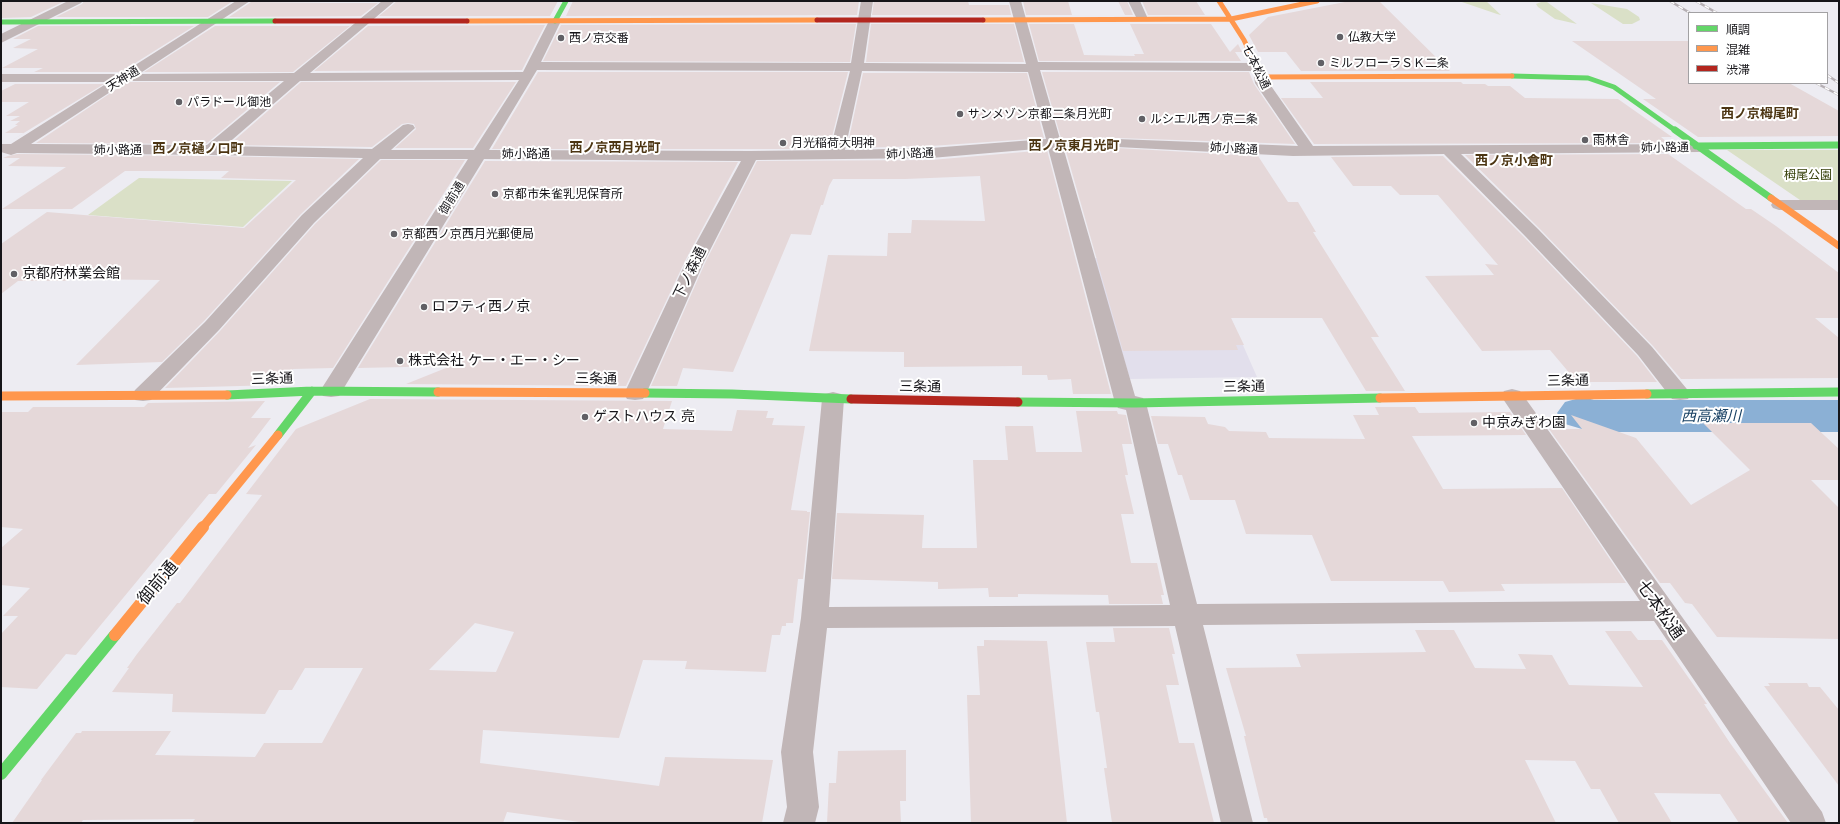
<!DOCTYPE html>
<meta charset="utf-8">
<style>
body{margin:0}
#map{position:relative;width:1840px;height:824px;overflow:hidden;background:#edecf2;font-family:Inter,"Noto Sans JP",sans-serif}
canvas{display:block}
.frame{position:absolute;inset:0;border:2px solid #161519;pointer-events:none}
.legend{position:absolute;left:1688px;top:12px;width:140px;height:72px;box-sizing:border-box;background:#fff;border:1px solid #a2a1a3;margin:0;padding:5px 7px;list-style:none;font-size:12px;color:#161519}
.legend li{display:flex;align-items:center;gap:8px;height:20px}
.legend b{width:20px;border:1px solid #a2a1a3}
</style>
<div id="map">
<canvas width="1840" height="824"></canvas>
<div class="frame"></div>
<ul class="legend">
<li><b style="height:5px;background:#63d668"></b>順調</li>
<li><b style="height:5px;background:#ff974d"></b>混雑</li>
<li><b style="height:5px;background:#b3261e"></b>渋滞</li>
</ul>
</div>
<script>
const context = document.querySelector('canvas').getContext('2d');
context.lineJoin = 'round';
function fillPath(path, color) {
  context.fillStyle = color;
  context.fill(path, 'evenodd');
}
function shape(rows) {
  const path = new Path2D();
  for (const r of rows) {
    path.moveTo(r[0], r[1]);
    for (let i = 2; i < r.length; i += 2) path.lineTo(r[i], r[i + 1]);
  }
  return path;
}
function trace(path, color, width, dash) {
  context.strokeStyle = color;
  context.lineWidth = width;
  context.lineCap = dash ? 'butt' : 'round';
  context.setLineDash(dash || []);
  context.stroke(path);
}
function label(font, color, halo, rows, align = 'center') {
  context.font = font + ' Inter,"Noto Sans JP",sans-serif';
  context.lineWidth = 4;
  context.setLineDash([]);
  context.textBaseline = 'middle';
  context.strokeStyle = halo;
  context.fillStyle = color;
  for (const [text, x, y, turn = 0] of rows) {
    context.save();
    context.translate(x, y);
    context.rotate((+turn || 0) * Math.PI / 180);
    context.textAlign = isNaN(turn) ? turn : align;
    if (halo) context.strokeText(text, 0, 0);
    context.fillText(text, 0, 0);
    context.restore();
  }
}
fillPath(shape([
 [1195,236,1257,377,1130,379,1094,258,1132,258]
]), '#e2dfec');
fillPath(shape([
 [1459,1,1486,1,1501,15,1497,14],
 [1541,2,1547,2,1577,24,1555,19,1538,7,1536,4],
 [1591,3,1627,9,1639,17,1640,20,1632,24,1623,24],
 [1727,150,1839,150,1839,200,1800,200],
 [139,178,292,181,243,227,88,215]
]), '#dae0c7');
fillPath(shape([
 [1583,397,1594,400,1839,400,1839,432,1592,432,1565,424,1557,413,1565,402,1583,397]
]), '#8bb0d5');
fillPath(shape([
 [1,1,65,1,31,17,1,18],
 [84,1,233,1,208,17,56,17,82,4],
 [397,1,558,1,550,16,379,16],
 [573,1,859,1,857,15,566,16],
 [874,1,968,1,969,5,1009,5,1011,15,872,15],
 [1023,1,1068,1,1072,15,1026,15],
 [1118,1,1127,1,1133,15,1125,15],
 [1142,1,1196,1,1205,15,1148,15],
 [1350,1,1379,1,1450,71,1301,71,1286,52,1258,52,1249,35,1268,17],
 [251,2,331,3,378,3,361,16,229,17],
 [856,24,850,62,543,61,561,25],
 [871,24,1014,24,1024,62,866,62],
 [1029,24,1074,24,1084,55,1135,56,1134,54,1144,54,1130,24,1211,24,1230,52,1238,44,1242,52,1235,52,1241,61,1039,61],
 [545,25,522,70,314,71,368,26],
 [38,26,194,26,121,72,34,72,43,68,2,68,38,49,13,48,31,39,13,39],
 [215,26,350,26,293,72,144,72],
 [1572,41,1689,41,1689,83,1789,83,1839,111,1839,136,1698,137,1643,99,1656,99],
 [538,72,848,72,829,149,492,149],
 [1042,72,1249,72,1254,84,1295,144,1117,138,1061,138],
 [863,73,1027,73,1044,138,931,146,847,148],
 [127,82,280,82,206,144,36,143],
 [301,82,516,82,473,148,395,148,416,129,414,124,408,123,402,124,372,147,229,145],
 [1310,82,1461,82,1463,84,1485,84,1488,86,1510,86,1525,98,1618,99,1672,137,1661,137,1668,143,1314,144,1281,98,1323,98],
 [15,84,104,84,9,142,24,133,5,133,18,125,15,125,20,121,10,121,20,116,6,116,29,102,1,102,1,91],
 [1065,148,1117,148,1258,156,1288,202,1298,202,1316,232,1313,232,1379,337,1371,337,1405,391,1366,391,1322,318,1231,318,1244,345,1236,345,1238,350,1123,351],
 [1047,150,1111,394,1073,394,1071,379,1048,380,1047,375,1022,375,1022,366,904,367,904,352,809,351,828,255,887,256,888,233,911,233,912,220,985,221,980,176,905,179,833,179,829,186,823,205,821,205,811,235,791,234,733,372,683,368,677,386,651,386,705,263,757,161,931,160],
 [17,154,211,156,359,159,301,214,204,321,162,362,76,365,160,280,70,279,67,281,18,281,1,294,1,244,47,212,244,228,296,180,221,178,229,171,125,171,72,209,2,209,66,167,8,166,20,158,3,158,8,156],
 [1668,154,1746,209,1751,209,1776,226,1839,273,1839,318,1815,318,1839,338,1839,378,1681,379,1653,346,1539,228,1465,155],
 [1443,156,1525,238,1637,356,1657,382,1577,382,1550,350,1482,351,1425,276,1494,275,1485,264,1498,265,1438,195,1400,195,1391,186,1353,186,1331,157],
 [381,160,465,160,333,368,293,369,278,385,165,388,220,331,315,224],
 [485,161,738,162,685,261,626,386,406,384,451,366,358,368],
 [370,399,672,401,663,429,732,431,737,410,768,411,766,418,774,418,772,425,805,426,791,510,807,511,807,512,810,512,803,579,798,579,793,623,786,623,786,626,782,626,780,635,772,635,766,672,685,669,687,661,643,660,619,738,483,730,480,763,659,786,665,757,773,760,762,823,587,823,507,812,503,823,192,823,195,819,83,820,81,823,12,823,42,780,41,780,76,733,81,733,82,731,171,731,155,755,255,757,264,743,322,743,363,668,305,668,292,690,279,690,265,714,172,712,173,694,112,692,129,668,127,668,137,654,177,603,180,603,262,495,246,494,296,429],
 [475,623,514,632,496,672,429,670],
 [265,401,251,418,271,418,248,448,256,445,216,494,209,494,76,655,66,654,37,689,1,687,1,634,18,616,3,616,30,588,1,585,1,548,23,529,1,527,1,412,28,412,33,407,144,407,148,403],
 [1375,407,1415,407,1419,413,1510,412,1526,435,1412,436,1443,489,1562,488,1626,583,1501,584,1505,591,1449,592,1443,581,1331,581,1312,535,1246,534,1235,500,1190,500,1182,475,1178,475,1168,444,1158,444,1151,416,1205,417,1208,424,1225,427,1229,431,1266,432,1269,438,1365,439,1353,415,1379,415],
 [1076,411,1117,411,1118,414,1126,415,1132,444,1122,444,1128,475,1125,475,1134,514,1121,514,1131,563,1157,563,1164,595,1161,595,1163,604,1109,604,1108,595,1018,594,1018,597,989,597,988,588,938,589,938,582,832,579,837,513,924,515,922,548,977,548,973,460,1008,460,1005,426,1033,426,1036,452,1082,452],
 [1571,415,1636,438,1691,505,1750,470,1703,423,1811,423,1839,449,1839,480,1811,480,1839,508,1839,639,1717,637,1692,604,1685,603,1670,583,1660,583,1549,429,1582,429],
 [1113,628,1169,628,1175,654,1172,654,1179,685,1166,685,1179,743,1194,743,1214,823,1112,823,1104,768,1107,768,1099,712,1096,712,1086,642,1115,642],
 [1415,630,1454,630,1475,668,1526,669,1518,654,1552,655,1569,685,1643,687,1605,631,1631,631,1638,640,1662,640,1707,704,1704,704,1730,743,1788,823,1739,823,1720,794,1654,793,1672,823,1619,823,1600,789,1591,789,1575,761,1525,760,1556,823,1268,823,1267,818,1264,818,1244,736,1246,736,1226,668,1301,667,1296,654,1426,652],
 [984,640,1047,641,1067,823,971,823,967,695,980,695,977,646,984,646],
 [1768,683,1807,683,1809,687,1820,687,1839,710,1839,786,1764,686,1770,686],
 [906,750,906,801,900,801,901,823,827,823,829,783,836,783,838,751]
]), '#e5d8d9');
fillPath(shape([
 [68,1,83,1,81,3,1,43,1,34,68,1],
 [236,1,250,1,139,74,294,73,382,1,395,1,310,73,523,72,549,21,555,18,561,21,541,62,851,63,861,1,873,1,864,63,1026,64,1009,1,1021,1,1038,62,1256,63,1261,64,1262,67,1261,70,1256,71,1040,70,1060,139,1117,139,1298,146,1255,83,1254,77,1256,74,1261,73,1266,74,1269,83,1313,146,1699,144,1704,145,1706,148,1704,151,1699,152,1461,154,1538,229,1652,347,1691,394,1688,399,1680,400,1672,399,1638,355,1526,237,1444,154,1293,156,1117,147,1063,147,1135,396,1143,398,1146,403,1197,604,1640,601,1501,396,1504,391,1512,389,1520,391,1822,812,1826,823,1791,823,1654,621,1203,625,1253,823,1221,823,1175,626,827,628,813,752,819,807,815,823,783,823,787,807,781,752,801,618,822,399,825,394,833,392,841,394,844,399,829,607,1170,605,1126,410,1118,408,1115,403,1048,148,931,158,756,160,704,262,646,394,643,399,635,400,627,399,624,394,686,262,741,161,484,159,342,391,339,396,331,397,323,396,320,391,468,159,380,159,314,223,219,330,151,400,143,401,135,400,132,395,135,390,205,322,302,215,363,158,211,155,17,153,11,155,1,152,1,144,11,144,109,82,1,82,1,74,121,74,236,1],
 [537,70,850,71,830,150,751,151,489,150,537,70],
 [862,71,1028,72,1046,139,931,148,845,150,862,71],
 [519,80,474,150,391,150,415,128,413,125,408,124,403,125,372,149,225,146,300,81,519,80],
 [127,81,284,81,207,145,31,144,127,81],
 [1128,1,1140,1,1148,19,1146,21,1138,21,1128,1],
 [1779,200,1839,200,1839,210,1779,210,1773,208,1771,205,1773,202,1779,200]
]), '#c1b6b7');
trace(shape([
 [555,21,566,1],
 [1,22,275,21],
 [1512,76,1588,78,1614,87,1676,131]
]), '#63d668', 5);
trace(shape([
 [1675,130,1771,198],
 [1696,146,1839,145]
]), '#63d668', 7);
trace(shape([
 [645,393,732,394,851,399],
 [1647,394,1839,392],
 [227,395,312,391,438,392],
 [1018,402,1135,403,1380,398],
 [278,435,312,391]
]), '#63d668', 9);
trace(shape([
 [1,774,115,635]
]), '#63d668', 12);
trace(shape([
 [1219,1,1244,40,1261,77,1512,76],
 [983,20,1231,19,1317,1],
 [467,21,817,20]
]), '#ff974d', 5);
trace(shape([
 [1771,198,1839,246]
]), '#ff974d', 7);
trace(shape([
 [438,392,645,393],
 [1,396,227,395],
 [1380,398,1647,394],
 [202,528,278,435]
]), '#ff974d', 9);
trace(shape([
 [115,635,203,527]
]), '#ff974d', 12);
trace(shape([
 [817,20,983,20],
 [275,21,467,21]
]), '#b3261e', 5);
trace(shape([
 [851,399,1018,402]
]), '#b3261e', 9);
const rail = shape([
 [1670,1,1690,13],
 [1696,1,1717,13],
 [1827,75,1839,83],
 [1816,83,1839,95]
]);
trace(rail, '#b6b0b4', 2.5);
trace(rail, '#fff', 1.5, [5]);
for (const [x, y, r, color] of [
 [1340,37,4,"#616065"],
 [561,38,4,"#616065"],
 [1321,63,4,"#616065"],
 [179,102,4,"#616065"],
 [960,114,4,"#616065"],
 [1142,119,4,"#616065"],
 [1585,140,4,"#616065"],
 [783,143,4,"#616065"],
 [495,194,4,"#616065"],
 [394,234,4,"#616065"],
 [14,274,4,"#616065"],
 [424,307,4,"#616065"],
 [400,361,4,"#616065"],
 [585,417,4,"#616065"],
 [1474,423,4,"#616065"]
]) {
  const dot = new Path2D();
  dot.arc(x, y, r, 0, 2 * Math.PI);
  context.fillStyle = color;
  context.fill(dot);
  trace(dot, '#fff', 1.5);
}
label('12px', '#161519', '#fff', [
 ["仏教大学",1348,37],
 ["西ノ京交番",569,38],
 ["ミルフローラＳＫ二条",1329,63],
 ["パラドール御池",187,102],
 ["サンメゾン京都二条月光町",968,114],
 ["ルシエル西ノ京二条",1150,119],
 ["雨林舎",1593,140],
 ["月光稲荷大明神",791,143],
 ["京都市朱雀乳児保育所",503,194],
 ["京都西ノ京西月光郵便局",402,234]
], 'left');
label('12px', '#161519', '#fff', [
 ["七本松通",1256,67,64],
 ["天神通",123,79,-32],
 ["姉小路通",1665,148,-1],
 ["姉小路通",1234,149,3],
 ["姉小路通",118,150],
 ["姉小路通",526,154],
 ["姉小路通",910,154,-2],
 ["御前通",452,198,-58]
]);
label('12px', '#333d06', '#fff', [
 ["栂尾公園",1808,175]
]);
label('bold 13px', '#4c3512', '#fff', [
 ["西ノ京栂尾町",1760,114],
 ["西ノ京東月光町",1074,146],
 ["西ノ京西月光町",615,148],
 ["西ノ京樋ノ口町",198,149],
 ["西ノ京小倉町",1514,161]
]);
label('14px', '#161519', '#fff', [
 ["下ノ森通",690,273,-64],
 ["三条通",272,379,-2],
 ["三条通",596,379,1],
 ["三条通",1568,381,-1],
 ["三条通",920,387,1],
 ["三条通",1244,387,-1]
]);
label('14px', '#161519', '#fff', [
 ["京都府林業会館",22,274],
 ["ロフティ西ノ京",432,307],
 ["株式会社 ケー・エー・シー",408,361],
 ["ゲストハウス 亮",593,417],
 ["中京みぎわ園",1482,423]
], 'left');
label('italic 15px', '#163f62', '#fff', [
 ["西高瀬川",1711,416]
]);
label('17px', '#161519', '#fff', [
 ["御前通",158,583,-50],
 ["七本松通",1660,610,55]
]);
</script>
